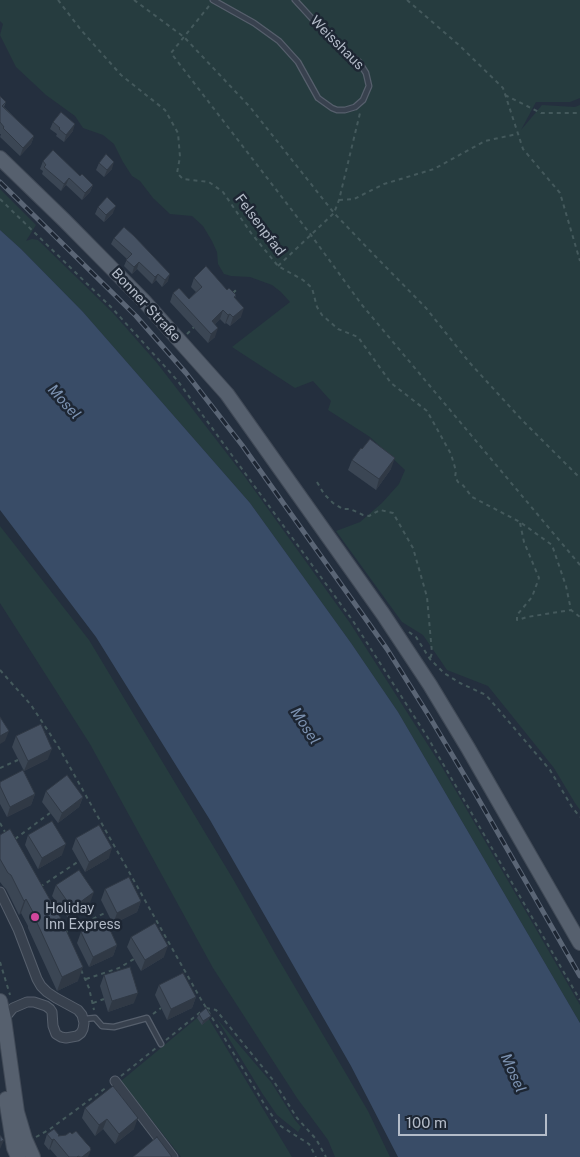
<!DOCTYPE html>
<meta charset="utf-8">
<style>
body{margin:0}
#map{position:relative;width:580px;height:1157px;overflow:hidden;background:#242f3e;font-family:"Public Sans",sans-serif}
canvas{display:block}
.scale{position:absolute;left:398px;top:1114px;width:149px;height:22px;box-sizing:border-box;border:2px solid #b4bcc9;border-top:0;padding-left:6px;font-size:15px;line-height:18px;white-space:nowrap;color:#b4bcc9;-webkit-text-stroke:4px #1d2633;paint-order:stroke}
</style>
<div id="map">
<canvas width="580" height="1157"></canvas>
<div class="scale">100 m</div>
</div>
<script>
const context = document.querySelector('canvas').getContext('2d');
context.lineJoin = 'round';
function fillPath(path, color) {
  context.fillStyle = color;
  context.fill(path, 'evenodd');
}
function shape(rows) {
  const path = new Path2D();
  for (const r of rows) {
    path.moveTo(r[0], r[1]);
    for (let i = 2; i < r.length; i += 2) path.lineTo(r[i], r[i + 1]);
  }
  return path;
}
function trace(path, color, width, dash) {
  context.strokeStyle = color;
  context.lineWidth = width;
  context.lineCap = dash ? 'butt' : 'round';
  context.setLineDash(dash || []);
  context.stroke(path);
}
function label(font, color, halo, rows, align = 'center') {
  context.font = font + ' "Public Sans",sans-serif';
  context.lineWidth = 5;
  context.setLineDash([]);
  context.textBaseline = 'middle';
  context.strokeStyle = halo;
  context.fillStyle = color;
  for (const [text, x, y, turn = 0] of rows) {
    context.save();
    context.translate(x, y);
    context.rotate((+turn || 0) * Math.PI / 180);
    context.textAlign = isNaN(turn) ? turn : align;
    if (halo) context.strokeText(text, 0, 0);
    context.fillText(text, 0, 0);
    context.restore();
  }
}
fillPath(shape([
 [0,0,580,0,580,98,570,102,536,102,521,130,542,105,575,107,580,105,580,810,575,803,554,768,488,686,447,670,423,635,402,622,336,531,360,522,382,503,399,484,405,470,370,437,328,410,331,401,313,381,295,388,232,347,290,302,281,292,272,285,250,277,231,276,224,274,218,264,217,252,212,241,203,226,192,216,170,214,153,198,140,181,132,176,123,162,114,144,103,135,83,128,75,116,46,95,16,67,0,35,3,24,0,21],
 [0,189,36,225,26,241,32,239,38,240,113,313,157,363,245,477,350,623,442,767,580,1005,580,1023,398,712,351,643,250,503,83,312,21,249,0,230],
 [0,526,89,640,233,879,276,955,368,1111,390,1157,335,1157,328,1140,297,1098,213,968,90,744,0,603],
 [197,1018,202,1024,209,1019,292,1157,181,1157,121,1081],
 [217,1019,271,1082,295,1120,301,1127,298,1132,277,1115,262,1093]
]), '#263c3f');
fillPath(shape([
 [0,230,21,249,83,312,250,503,351,643,398,712,580,1023,580,1157,398,1157,351,1066,210,820,96,637,0,510]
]), '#394c67');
const lane = shape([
 [213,0,254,23,279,41,298,62,318,98,332,108,337,110,345,110,355,107,363,100,369,86,366,73,359,62,328,36,295,0],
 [84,1019,95,1018,102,1026,114,1027,147,1018,161,1044]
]);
const street = shape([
 [0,892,18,929,37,979,41,986,47,992,56,998,78,1010,82,1015,84,1023,83,1029,81,1033,77,1036,66,1038,61,1037,56,1034,53,1026,52,1012,50,1009,46,1006,34,1002,27,1002,13,1008,4,1019],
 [115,1081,173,1157]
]);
const primary = shape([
 [0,158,64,220,144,301,227,394,383,614,430,685,468,748,580,943],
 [0,1001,4,1019,17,1112,25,1139,33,1157],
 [6,1099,14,1148,18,1157]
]);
trace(lane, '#565f6c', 7);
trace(street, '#565f6c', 11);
trace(primary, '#414a57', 16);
trace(shape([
 [58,0,81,30,121,75,165,110,178,133,180,157,177,173,183,179,209,182,223,192,251,233,278,266,303,280,312,288,317,307,322,315,338,329,358,337,391,383,427,411,451,454,456,471,455,477,458,482,462,484,472,497,520,522,552,545,566,586,571,610,580,617],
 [134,0,184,37,250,107,334,213,378,259,426,308,469,362,522,420,580,478],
 [407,0,460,46,503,88,523,149,560,193,580,261],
 [209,6,171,53,311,235,362,305,580,565],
 [505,95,541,113,580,113],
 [0,199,112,308,177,380,353,621,428,738,580,1000],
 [339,200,354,199,384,184,434,169,485,141,517,134],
 [278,266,334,213,339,200,360,113],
 [233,293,237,289],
 [187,334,194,327],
 [317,482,324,494,333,503,343,509,350,509,357,512,363,515,369,516,380,510,393,513,413,548,427,597,432,653,430,659],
 [520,523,524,542,539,578,532,597,517,615,517,620,518,620,527,617,571,610],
 [409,632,416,637,430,659,444,673,460,683,486,695,550,770,572,807,580,817],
 [0,670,31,705,58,746,164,934,199,996,266,1107,279,1125,309,1144,316,1157],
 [0,768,18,760],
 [0,823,5,832],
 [15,839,50,813],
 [40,887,79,861],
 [54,911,60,907],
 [64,933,107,912],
 [0,962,10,995],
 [81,970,89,988,94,1010],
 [86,979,119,968,134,959],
 [93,1003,104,999],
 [206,1008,216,1010,273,1080,297,1118,316,1139,326,1157],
 [153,1014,161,1008],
 [166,1040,203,1010],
 [121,1076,156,1048],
 [36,1137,50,1129,107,1087]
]), '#44595c', 2, [4, 4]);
trace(lane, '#38414e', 4.5);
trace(street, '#38414e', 9);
trace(primary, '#56606e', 14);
const rail = shape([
 [0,182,136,316,186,373,242,445,387,649,429,716,475,793,580,976]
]);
trace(rail, '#5a6575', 5);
trace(rail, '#1d2633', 3, [9]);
fillPath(shape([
 [0,96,6,102,4,107,34,136,31,144,20,156,0,137,1,134,0,134],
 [53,122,73,131,64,142,56,136,57,134,50,129],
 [43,161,80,176,93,185,90,192,82,200,66,185,61,191,42,174,43,171,40,169],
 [99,163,112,169,104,177,96,170],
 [98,207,113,213,104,222,95,214],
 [114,238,168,281,162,287,156,280,152,284,137,269,132,274,124,266,127,259,111,244],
 [194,278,227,290,236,295,235,298,241,317,230,326,226,323,225,324,220,319,215,324,215,337,208,343,170,302,173,293,189,299,196,292,191,287],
 [362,449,391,469,376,490,348,470,352,460],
 [16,736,48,759,24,771,12,747],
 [0,782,35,794,31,805,7,817,0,804],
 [46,791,83,797,79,807,58,823,42,802],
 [0,835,78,981,57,991,28,928,28,926,21,913,19,915,6,889,3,886,0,882],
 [28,835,62,855,38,869,25,845],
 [76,838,109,858,85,872,72,849],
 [56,885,90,903,68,918,52,896],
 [105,889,141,901,137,912,113,924,101,900],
 [81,932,117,945,113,956,89,967,77,943],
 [131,937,164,957,141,971,127,947],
 [104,975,134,1003,108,1012,100,986],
 [159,985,196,997,192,1008,167,1020,155,995],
 [199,1014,209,1019,202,1025,197,1018],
 [85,1108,134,1129,115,1144,103,1129,95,1136,82,1118],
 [47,1134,59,1136,88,1157,57,1157,50,1149,49,1150,44,1144]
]), '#3b4654');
fillPath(shape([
 [75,124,73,131,64,142,66,135],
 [34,136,31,144,20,156,23,148],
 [114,162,112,169,104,177,107,170],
 [69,178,66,185,61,191,64,184],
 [93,185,90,192,82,200,85,193],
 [116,206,113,213,104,222,106,215],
 [139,262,137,269,132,274,134,267],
 [158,274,156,280,152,284,155,277],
 [170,274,168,281,162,287,165,280],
 [244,308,241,317,230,326,233,317],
 [223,310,220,319,209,330,212,321],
 [230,314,226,323,225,324,228,315],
 [218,328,215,337,208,343,211,334],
 [395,458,391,469,376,490,379,479],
 [9,731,5,741,0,744,0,736],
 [52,749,48,759,24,771,28,761],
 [35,794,31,805,7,817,10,807],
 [83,797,79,807,58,823,62,813],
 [66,844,62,855,38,869,42,858],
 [112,848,109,858,85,872,89,862],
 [94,892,90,903,68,918,72,908],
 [26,899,21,913,19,915,24,901],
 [141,901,137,912,113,924,117,913],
 [117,945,113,956,89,967,93,957],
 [168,946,164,957,141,971,145,960],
 [83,967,78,981,57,991,62,977],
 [138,993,134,1003,108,1012,112,1001],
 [196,997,192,1008,167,1020,171,1009],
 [211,1016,209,1019,202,1025,203,1021],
 [138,1118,134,1129,115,1144,119,1134],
 [107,1119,103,1129,95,1136,99,1125],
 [54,1139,50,1149,49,1150,52,1140],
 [4,1140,0,1149,0,1142],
 [91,1150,88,1157,82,1157]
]), '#303945');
const building = shape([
 [0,96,6,102,2,106,34,136,23,148,3,128,4,127,0,122,0,96],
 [61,112,75,124,66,135,59,129,60,128,53,122,61,112],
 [53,150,80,176,82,174,93,185,85,193,69,178,64,184,44,167,46,165,43,161,53,150],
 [106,154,114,162,107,170,99,163,106,154],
 [107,197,116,206,106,215,98,207,107,197],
 [124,227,134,236,170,274,165,280,158,274,155,277,139,262,134,267,126,260,132,254,114,238,124,227],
 [206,266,227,290,229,288,236,295,234,297,244,308,233,317,230,314,228,315,223,310,212,321,218,328,211,334,173,293,179,288,189,299,202,287,194,278,206,266],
 [370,439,395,458,379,479,352,460,361,448,362,449,370,439],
 [0,717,9,731,0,736,0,717],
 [41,724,52,749,28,761,16,736,41,724],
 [23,770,35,794,10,807,0,786,0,782,23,770],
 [67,775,83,797,62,813,46,791,67,775],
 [52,821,66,844,42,858,28,835,52,821],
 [99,825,112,848,89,862,76,838,99,825],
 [10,829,53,905,54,904,83,967,62,977,33,914,34,914,26,899,24,901,11,875,8,873,0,859,0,835,10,829],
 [79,870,94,892,72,908,56,885,79,870],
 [129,877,141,901,117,913,105,889,129,877],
 [106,921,117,945,93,957,81,932,106,921],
 [155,923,168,946,145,960,131,937,155,923],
 [130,967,138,993,112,1001,104,975,130,967],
 [183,973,196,997,171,1009,159,985,183,973],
 [206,1008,211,1016,203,1021,199,1014,206,1008],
 [113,1086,138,1118,119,1134,107,1119,99,1125,85,1108,113,1086],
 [54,1129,59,1135,58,1136,66,1135,70,1132,72,1134,76,1131,87,1144,90,1147,91,1150,82,1157,80,1157,78,1156,77,1157,69,1157,54,1139,52,1140,47,1134,54,1129],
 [0,1135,4,1140,0,1142,0,1135],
 [157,1137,172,1157,133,1157,157,1137]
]);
fillPath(building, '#455162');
trace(building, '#303945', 1);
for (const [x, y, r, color] of [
 [35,917,5,"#d1479c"]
]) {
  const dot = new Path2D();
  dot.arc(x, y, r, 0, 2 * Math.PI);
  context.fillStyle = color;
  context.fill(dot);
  trace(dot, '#1d2633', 2);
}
label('14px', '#b4bcc9', '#1d2633', [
 ["Weisshaus",337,43,45],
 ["Felsenpfad",260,225,53],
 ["Bonner Straße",146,305,47]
]);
label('14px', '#b4bcc9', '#1d2633', [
 ["Holiday",45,909],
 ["Inn Express",45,925]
], 'left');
label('italic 15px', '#7c92b1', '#1d2633', [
 ["Mosel",64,402,48],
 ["Mosel",305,726,57],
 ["Mosel",513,1073,66]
]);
</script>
